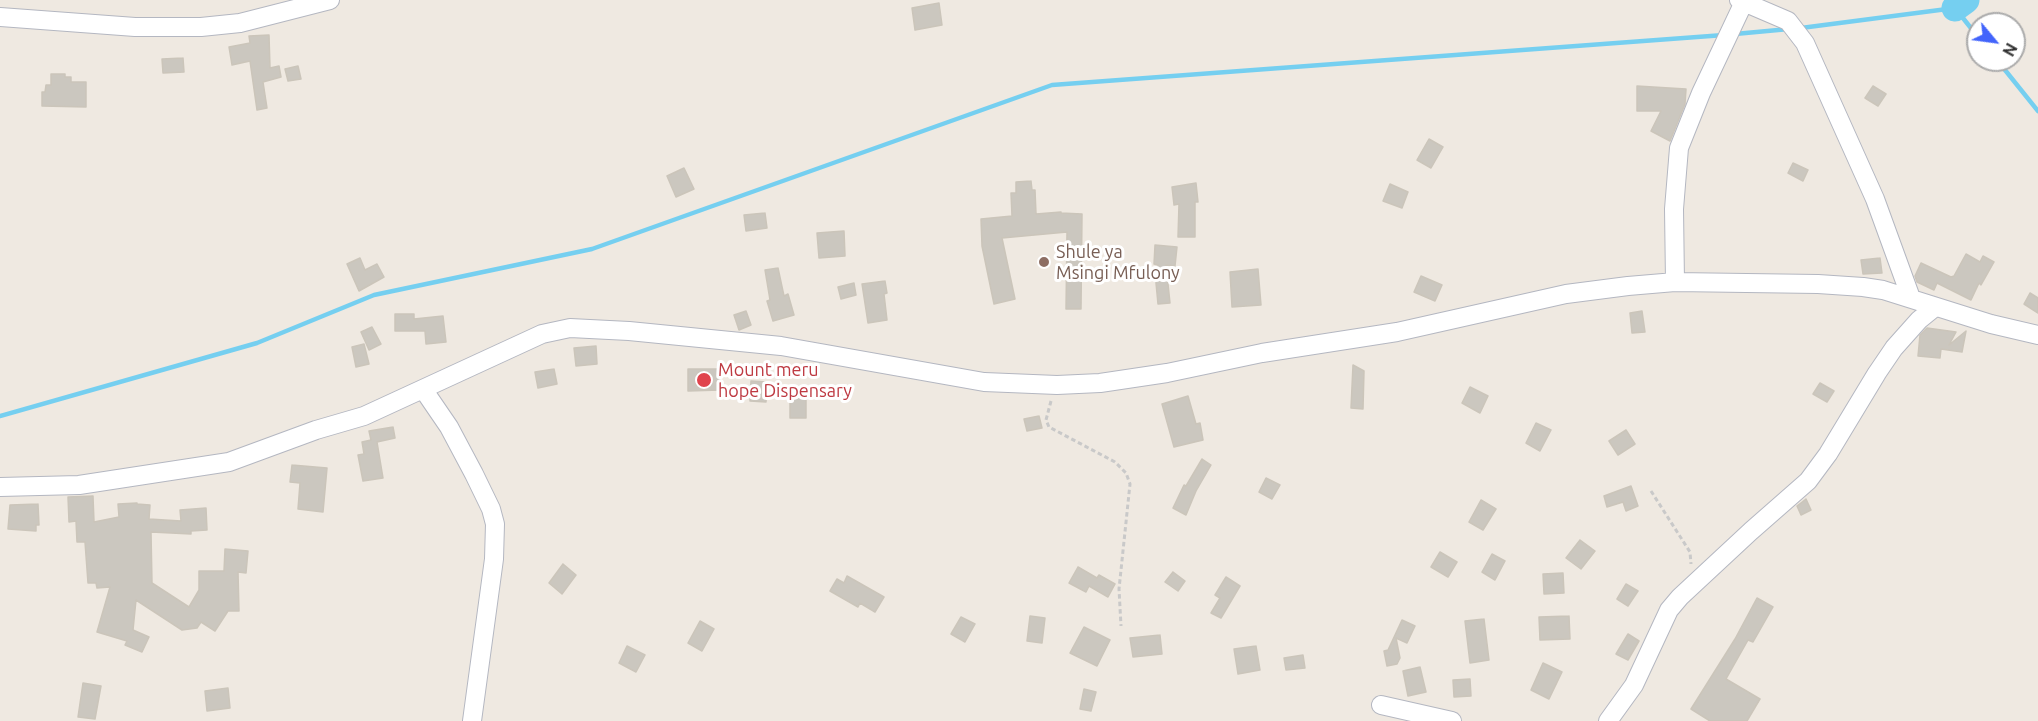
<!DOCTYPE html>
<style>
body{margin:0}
#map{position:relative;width:2038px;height:721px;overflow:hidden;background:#efe9e1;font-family:Ubuntu,sans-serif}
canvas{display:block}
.north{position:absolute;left:1966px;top:12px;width:60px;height:60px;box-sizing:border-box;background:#fff;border:2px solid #ababab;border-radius:50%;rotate:119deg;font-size:16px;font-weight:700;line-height:24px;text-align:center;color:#2e2e2e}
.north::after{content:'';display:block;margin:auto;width:21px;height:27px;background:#4264fb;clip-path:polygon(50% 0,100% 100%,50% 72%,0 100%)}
</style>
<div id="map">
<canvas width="2038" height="721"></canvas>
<div class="north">N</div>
</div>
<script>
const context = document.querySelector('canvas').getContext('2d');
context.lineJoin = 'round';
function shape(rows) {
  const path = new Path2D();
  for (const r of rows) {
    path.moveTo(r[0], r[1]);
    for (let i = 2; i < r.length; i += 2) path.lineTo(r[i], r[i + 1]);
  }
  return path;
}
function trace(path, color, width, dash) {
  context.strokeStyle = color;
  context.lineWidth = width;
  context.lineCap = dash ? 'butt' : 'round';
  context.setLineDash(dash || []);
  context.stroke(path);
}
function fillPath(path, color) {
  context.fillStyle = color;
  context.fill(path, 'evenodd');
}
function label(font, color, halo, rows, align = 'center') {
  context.font = font + ' Ubuntu,sans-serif';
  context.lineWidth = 6;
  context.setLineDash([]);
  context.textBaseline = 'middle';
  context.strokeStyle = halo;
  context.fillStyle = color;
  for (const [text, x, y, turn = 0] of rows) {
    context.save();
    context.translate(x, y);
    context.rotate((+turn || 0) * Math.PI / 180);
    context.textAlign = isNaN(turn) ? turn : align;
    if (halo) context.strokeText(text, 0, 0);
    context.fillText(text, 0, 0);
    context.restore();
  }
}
trace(shape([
 [1801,28,1955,8,1978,37],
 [1735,34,1789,29],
 [1997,60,2038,111],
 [0,416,257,343,374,295,592,249,1052,85,1724,35]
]), '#75cff0', 4.5);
trace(shape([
 [1955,8,1966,0]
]), '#75cff0', 27);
const building = shape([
 [939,3,942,25,915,30,912,8,939,3],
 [269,35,270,68,279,66,281,77,263,82,267,108,257,110,250,61,232,65,229,47,250,43,249,36,269,35],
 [183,58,184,72,163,73,162,59,183,58],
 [298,66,301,79,288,81,285,69,298,66],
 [51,74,65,74,65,77,71,77,71,82,86,82,86,107,42,106,42,92,45,92,46,85,51,85,51,74],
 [1637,86,1686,89,1685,104,1670,141,1651,131,1661,111,1637,111,1637,86],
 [1873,86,1886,94,1878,106,1865,98,1873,86],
 [1429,139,1443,147,1431,168,1417,160,1429,139],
 [1793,163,1808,170,1803,181,1788,173,1793,163],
 [684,168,694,189,676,197,667,176,684,168],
 [1031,181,1032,190,1035,190,1036,214,1061,212,1061,213,1082,214,1081,309,1066,309,1067,232,1002,238,1015,299,994,304,982,246,981,219,1012,216,1011,193,1016,193,1016,182,1031,181],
 [1196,183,1198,202,1195,202,1195,237,1178,237,1179,204,1174,205,1172,187,1196,183],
 [1390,184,1408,192,1402,208,1383,201,1390,184],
 [765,213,767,228,746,231,744,215,765,213],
 [844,231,845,256,819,258,817,233,844,231],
 [1155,245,1177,247,1175,266,1166,265,1170,303,1158,304,1156,283,1158,265,1154,264,1155,245],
 [1966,254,1980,262,1983,256,1994,262,1981,285,1979,283,1971,300,1937,283,1934,290,1917,282,1915,276,1921,263,1951,277,1954,276,1966,254],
 [360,258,365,270,377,264,384,277,359,291,347,264,360,258],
 [1880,258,1882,273,1863,274,1861,260,1880,258],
 [778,268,784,296,788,294,794,315,773,321,767,301,770,300,765,270,778,268],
 [1258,269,1261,305,1232,307,1230,272,1258,269],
 [1421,276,1442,285,1435,301,1414,292,1421,276],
 [885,281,887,293,884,294,887,320,868,323,862,284,885,281],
 [854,283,856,295,841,299,838,287,854,283],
 [2030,293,2038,298,2038,313,2024,304,2030,293],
 [746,311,751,325,739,330,734,315,746,311],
 [1642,311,1645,332,1632,333,1630,313,1642,311],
 [395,314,414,314,414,319,443,316,446,342,426,344,425,331,395,331,395,314],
 [372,327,381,344,369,350,361,332,372,327],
 [1927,328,1956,332,1949,345,1966,331,1962,352,1941,349,1940,358,1918,356,1920,335,1927,328],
 [364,344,369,364,356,367,352,347,364,344],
 [596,346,597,364,576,366,574,348,596,346],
 [1353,365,1364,371,1363,409,1351,408,1353,365],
 [554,369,557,384,538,388,535,372,554,369],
 [688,369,720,369,720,390,688,391,688,369],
 [751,381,767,382,766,402,750,401,751,381],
 [1820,383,1834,391,1827,402,1813,394,1820,383],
 [1470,387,1488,396,1480,413,1462,403,1470,387],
 [1188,396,1196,424,1200,423,1203,440,1174,447,1162,404,1188,396],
 [790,398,806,398,806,418,790,418,790,398],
 [1039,416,1042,428,1027,431,1024,419,1039,416],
 [1536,423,1551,430,1540,451,1526,443,1536,423],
 [393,427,395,438,377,442,383,478,363,481,358,455,364,454,362,442,371,440,369,431,393,427],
 [1626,430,1635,444,1618,455,1609,441,1626,430],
 [1202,459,1211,465,1196,491,1186,515,1173,508,1184,485,1186,486,1202,459],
 [292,465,327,468,323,512,298,509,300,483,290,482,292,465],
 [1266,478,1280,485,1272,499,1259,492,1266,478],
 [1631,486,1638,506,1626,511,1623,502,1607,507,1604,496,1631,486],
 [93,496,94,522,119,517,118,504,137,503,137,504,150,505,149,519,181,521,180,510,206,508,207,530,191,531,191,534,151,532,152,583,189,607,199,590,199,571,224,571,225,549,248,551,246,573,238,572,239,611,228,611,215,631,201,622,197,628,182,630,136,600,133,630,149,637,142,652,125,645,127,641,97,632,110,587,97,588,96,583,88,583,85,542,77,542,76,521,69,522,68,497,93,496],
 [1806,499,1811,510,1801,515,1797,506,1806,499],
 [1481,500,1496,509,1483,530,1469,522,1481,500],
 [38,504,39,525,36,525,36,531,8,529,10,505,38,504],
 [1580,540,1595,551,1581,569,1566,558,1580,540],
 [1440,552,1457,562,1448,577,1431,567,1440,552],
 [1492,554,1505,561,1495,580,1482,572,1492,554],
 [563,564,576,575,562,594,549,583,563,564],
 [1078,567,1097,578,1099,575,1115,584,1108,597,1089,586,1086,592,1069,583,1078,567],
 [1173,572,1185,581,1178,591,1165,582,1173,572],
 [1563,573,1564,593,1544,594,1543,574,1563,573],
 [847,576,884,597,875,612,860,603,858,607,830,591,837,579,844,583,847,576],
 [1226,577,1240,586,1221,618,1211,613,1220,598,1215,595,1226,577],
 [1626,584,1638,591,1628,606,1617,599,1626,584],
 [1757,598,1773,607,1753,642,1748,640,1726,679,1760,699,1747,721,1710,721,1691,709,1735,639,1757,598],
 [1030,616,1045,618,1042,643,1027,641,1030,616],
 [1569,616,1570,639,1540,640,1539,617,1569,616],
 [961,617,975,624,965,642,951,634,961,617],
 [1484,619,1489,660,1470,663,1465,621,1484,619],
 [1402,620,1415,626,1407,643,1396,638,1400,658,1397,664,1387,666,1384,651,1388,650,1402,620],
 [700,621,714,629,702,651,688,643,700,621],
 [1084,627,1110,640,1097,666,1070,653,1084,627],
 [1628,634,1639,641,1628,660,1616,654,1628,634],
 [1160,635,1162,654,1133,657,1130,638,1160,635],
 [627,646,645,655,636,672,619,663,627,646],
 [1256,646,1260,670,1238,674,1234,649,1256,646],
 [1303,655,1305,668,1286,670,1284,658,1303,655],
 [1543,663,1562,672,1549,699,1531,690,1543,663],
 [1420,667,1426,692,1408,696,1403,671,1420,667],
 [1470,679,1471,696,1454,697,1453,680,1470,679],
 [83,683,101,686,95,719,78,717,83,683],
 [228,688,230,708,207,711,205,691,228,688],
 [1084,689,1096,692,1091,711,1080,709,1084,689]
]);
fillPath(building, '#cbc7bf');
trace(building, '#cbc5ba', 1.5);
const minor = shape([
 [1739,0,1788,21,1805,43,1875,199,1911,298],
 [0,17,135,27,201,27,240,23,330,0],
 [1675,282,1674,209,1679,148,1701,93,1744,2],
 [423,389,449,427,474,474,491,509,495,524,494,559,472,721],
 [0,487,79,485,229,462,316,430,364,416,542,334,570,328,629,331,781,346,984,382,1057,385,1100,383,1167,373,1262,353,1397,332,1566,294,1628,286,1675,282,1818,284,1863,287,1883,290,1991,324,2038,335],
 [1381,705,1452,721],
 [1608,721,1634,685,1669,610,1680,597,1751,531,1808,481,1828,454,1877,373,1894,348,1919,320,1935,307]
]);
trace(minor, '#b4b7c1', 20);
trace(shape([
 [1051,401,1046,420,1049,427,1115,462,1126,473,1130,484,1119,589,1121,626],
 [1651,491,1690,552,1691,564]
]), '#c9c9c9', 3, [4.5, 3]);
trace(minor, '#fff', 18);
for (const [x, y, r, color] of [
 [1044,262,6,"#8d6e63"],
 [704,380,8,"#e0444e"]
]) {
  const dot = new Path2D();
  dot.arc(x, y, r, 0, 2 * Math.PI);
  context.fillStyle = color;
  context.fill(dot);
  trace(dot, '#fff', 2);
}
label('18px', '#785e54', '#fff', [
 ["Shule ya",1056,252],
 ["Msingi Mfulony",1056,273]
], 'left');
label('18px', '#be3a42', '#fff', [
 ["Mount meru",718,370],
 ["hope Dispensary",718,391]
], 'left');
</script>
